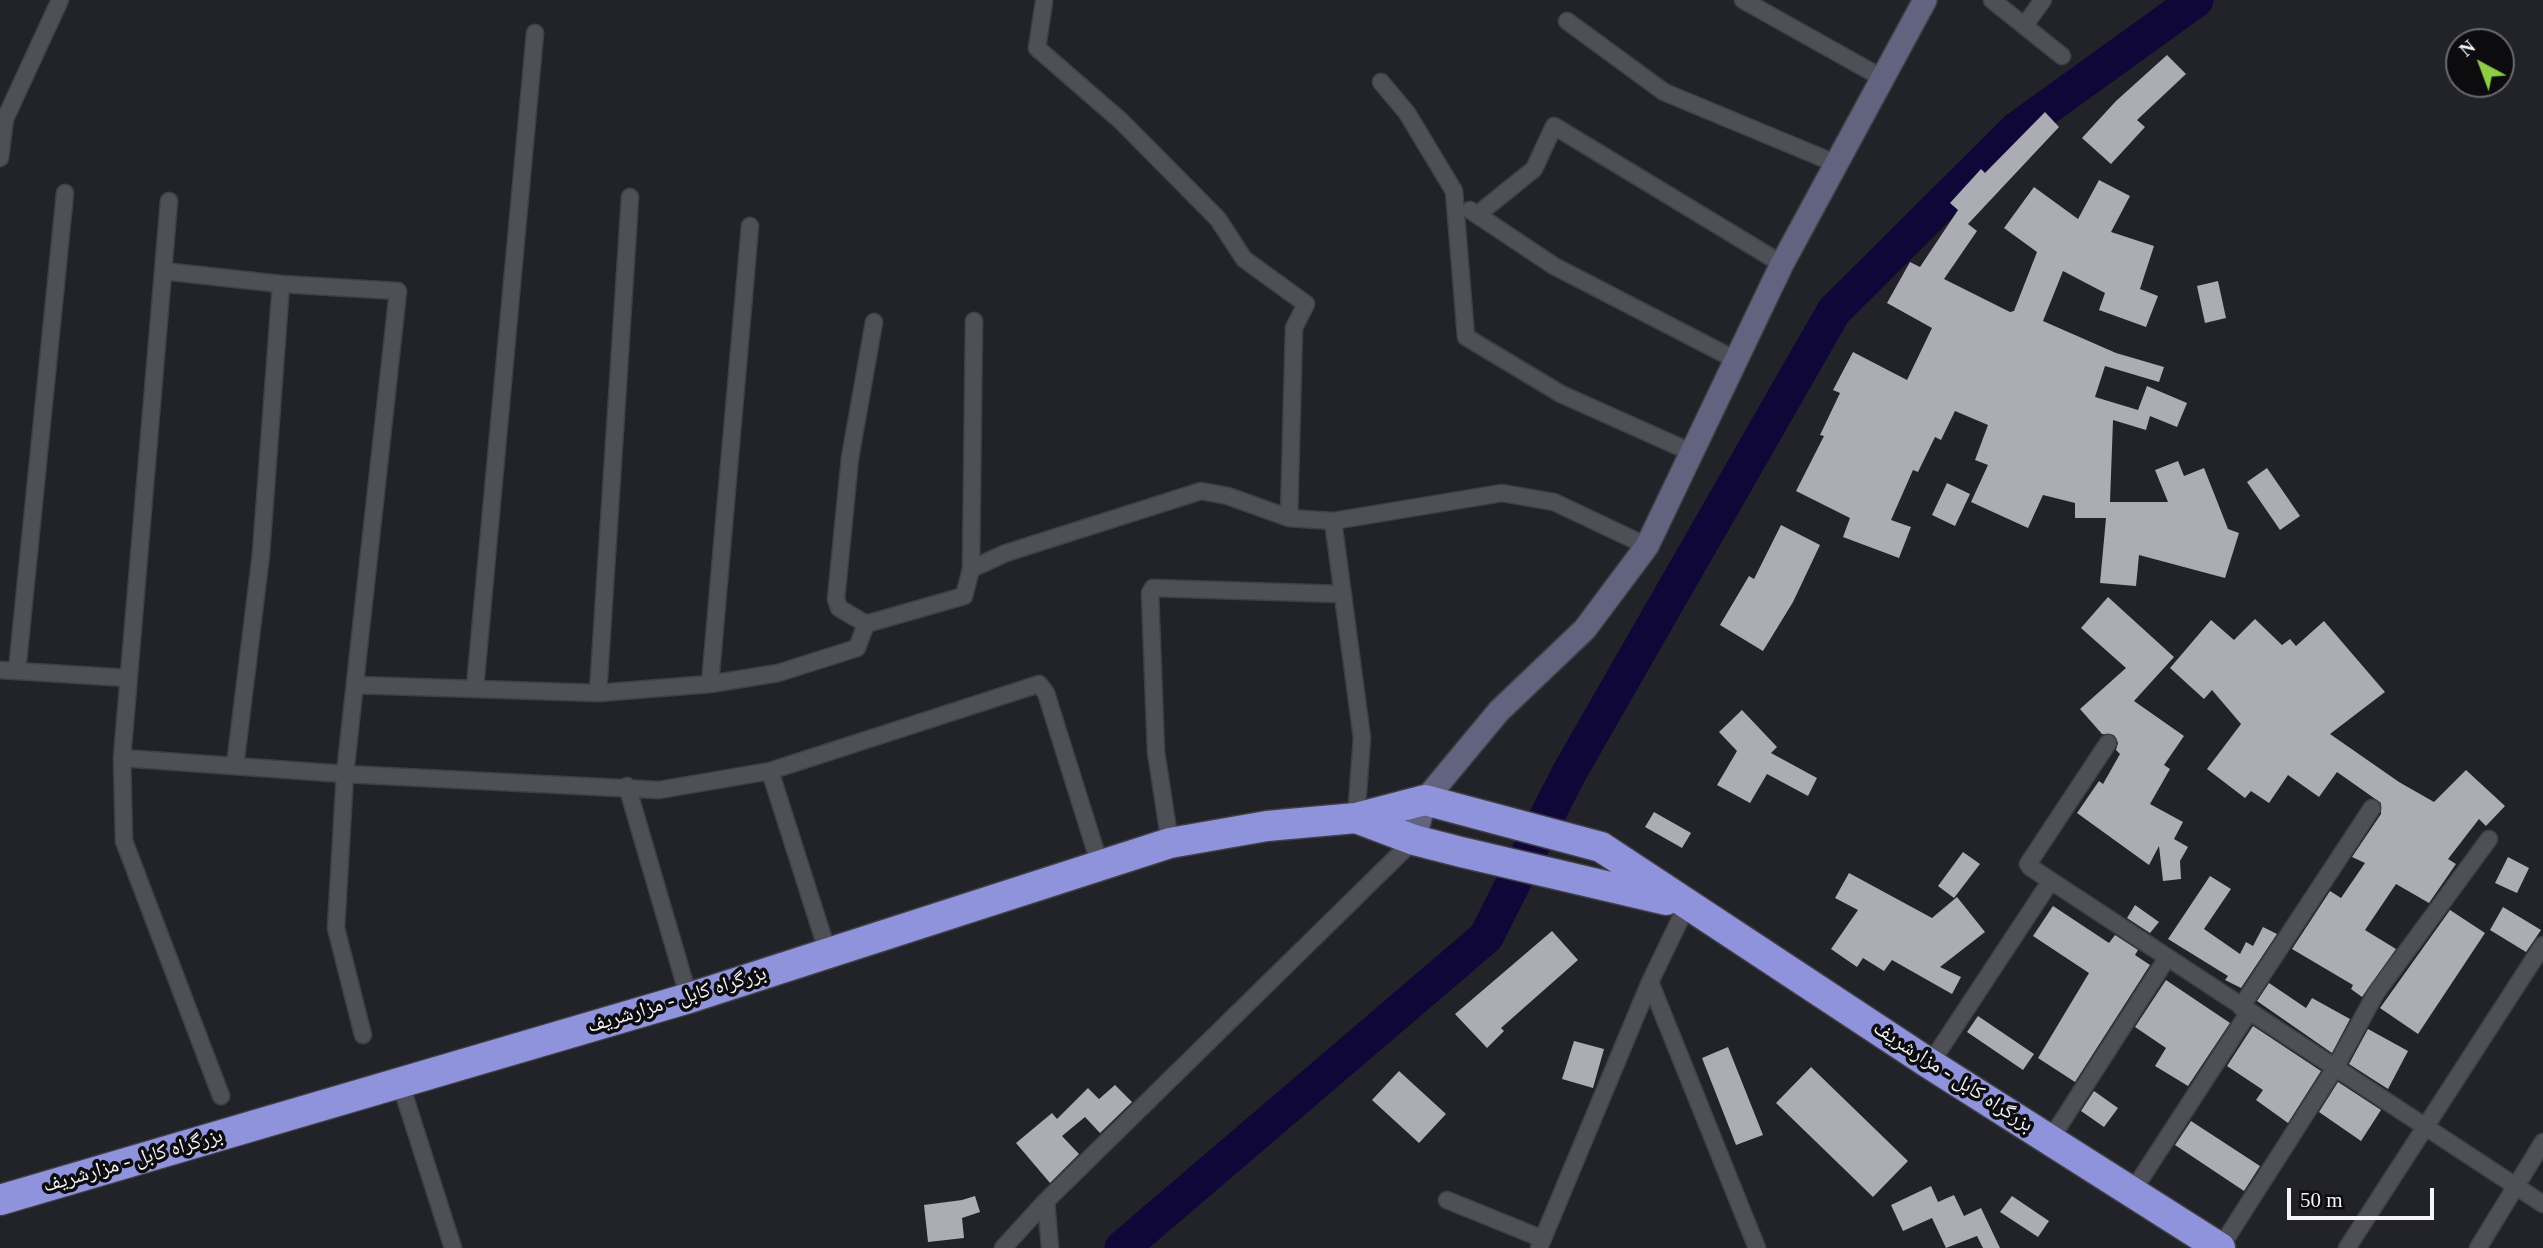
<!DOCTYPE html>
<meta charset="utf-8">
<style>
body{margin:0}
#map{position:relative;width:2543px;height:1248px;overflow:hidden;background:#222329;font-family:"Times New Roman",serif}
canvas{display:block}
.north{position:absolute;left:2445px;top:28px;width:70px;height:70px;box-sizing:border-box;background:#0c0c0f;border:2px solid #69696d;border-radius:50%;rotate:319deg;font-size:19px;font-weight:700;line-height:28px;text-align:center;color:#f4f4f9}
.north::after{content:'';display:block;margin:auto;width:24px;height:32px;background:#8dce45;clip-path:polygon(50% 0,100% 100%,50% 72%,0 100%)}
.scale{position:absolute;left:2287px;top:1188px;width:147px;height:32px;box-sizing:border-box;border:4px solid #f4f4f9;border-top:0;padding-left:9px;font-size:21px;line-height:24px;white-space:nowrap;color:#f4f4f9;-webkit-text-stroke:5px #0c0c0f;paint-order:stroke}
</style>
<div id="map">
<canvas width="2543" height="1248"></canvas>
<div class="north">N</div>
<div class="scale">50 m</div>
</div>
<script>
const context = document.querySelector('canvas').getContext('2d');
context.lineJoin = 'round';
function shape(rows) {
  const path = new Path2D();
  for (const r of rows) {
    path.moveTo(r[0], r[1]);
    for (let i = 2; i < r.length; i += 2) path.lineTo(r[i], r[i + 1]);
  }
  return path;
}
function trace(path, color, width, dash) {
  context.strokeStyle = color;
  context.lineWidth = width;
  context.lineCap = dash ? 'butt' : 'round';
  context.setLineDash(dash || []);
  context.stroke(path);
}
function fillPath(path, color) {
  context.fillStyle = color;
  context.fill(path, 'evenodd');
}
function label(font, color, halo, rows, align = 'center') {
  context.font = font + ' "Times New Roman","Noto Naskh Arabic",serif';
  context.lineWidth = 7;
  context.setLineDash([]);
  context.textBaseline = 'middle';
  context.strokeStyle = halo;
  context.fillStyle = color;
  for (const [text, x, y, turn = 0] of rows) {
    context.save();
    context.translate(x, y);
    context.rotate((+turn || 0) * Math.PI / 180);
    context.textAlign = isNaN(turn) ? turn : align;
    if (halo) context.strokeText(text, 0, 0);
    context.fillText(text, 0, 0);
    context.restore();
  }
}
trace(shape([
 [1122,1248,1486,937,1569,773,1834,311,2017,129,2196,0]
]), '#0f0738', 35);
fillPath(shape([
 [2167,55,2186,74,2137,120,2145,127,2111,164,2082,138,2116,101],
 [2045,112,2059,127,1968,224,1977,231,1944,279,2010,312,2014,311,2037,252,2004,228,2034,187,2078,219,2099,180,2130,196,2111,232,2154,246,2140,289,2158,296,2146,327,2099,310,2105,293,2063,271,2043,321,2116,353,2164,367,2159,382,2105,366,2095,397,2138,410,2147,386,2187,403,2177,427,2150,416,2146,430,2113,420,2110,502,2168,502,2155,470,2178,461,2184,476,2204,468,2228,529,2239,533,2225,578,2139,555,2136,586,2100,583,2106,518,2075,518,2075,503,2043,495,2028,528,1971,502,1988,465,1975,460,1988,425,1955,411,1941,440,1935,437,1918,472,1913,470,1891,520,1911,527,1899,558,1843,537,1850,518,1796,491,1824,436,1820,435,1840,393,1833,390,1853,352,1907,380,1932,328,1887,303,1910,262,1920,267,1958,210,1950,203,1981,169,1985,173],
 [2218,281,2226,318,2205,323,2197,286],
 [2267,468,2300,516,2280,530,2247,482],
 [1947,483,1970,494,1955,526,1932,515],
 [1781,525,1820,545,1793,602,1763,651,1720,625,1749,576,1754,579],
 [2108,597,2174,657,2134,701,2184,736,2164,765,2170,769,2150,804,2183,822,2174,839,2188,847,2180,861,2181,879,2163,881,2159,846,2149,865,2077,813,2099,781,2103,784,2120,754,2116,750,2118,743,2114,735,2102,734,2080,709,2126,668,2081,628],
 [2255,619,2282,645,2290,639,2296,646,2324,621,2385,692,2330,734,2399,782,2434,802,2466,770,2505,806,2486,826,2479,819,2448,859,2456,864,2429,903,2396,884,2365,930,2396,949,2362,997,2351,989,2353,985,2292,949,2330,891,2341,898,2365,863,2352,857,2381,814,2381,803,2337,772,2319,797,2288,775,2269,803,2251,791,2245,798,2207,769,2241,724,2212,690,2204,699,2170,668,2211,620,2234,640],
 [1742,710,1777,747,1771,753,1817,778,1808,796,1767,774,1750,803,1717,785,1737,751,1719,732],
 [1654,812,1691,833,1682,848,1645,827],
 [1963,852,1980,864,1954,898,1938,886],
 [2508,857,2529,868,2517,893,2495,883],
 [1849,873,1932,918,1957,897,1985,932,1940,967,1961,977,1952,994,1892,960,1884,971,1863,958,1857,967,1831,949,1858,910,1835,898],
 [2210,876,2231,889,2204,929,2240,954,2246,942,2253,946,2263,927,2277,934,2241,988,2225,980,2228,976,2168,939],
 [2135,905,2159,922,2150,933,2127,918],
 [2053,906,2109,943,2115,935,2138,950,2135,955,2150,965,2075,1082,2038,1058,2089,973,2033,936],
 [2503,907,2541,930,2526,952,2490,930],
 [2450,910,2485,933,2418,1034,2380,1008],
 [1552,931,1578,960,1501,1028,1504,1031,1487,1048,1455,1014],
 [2166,980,2230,1023,2188,1086,2155,1066,2166,1048,2135,1027],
 [2269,983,2306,1008,2312,998,2350,1019,2332,1053,2257,1001],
 [1978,1016,2034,1054,2023,1070,1967,1032],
 [2253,1026,2321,1071,2288,1123,2256,1100,2263,1090,2227,1066],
 [2368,1029,2408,1051,2388,1089,2349,1064],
 [1574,1041,1604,1049,1593,1088,1562,1079],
 [1728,1047,1763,1135,1736,1145,1702,1058],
 [1811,1067,1908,1161,1873,1197,1776,1103],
 [1399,1071,1446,1114,1419,1143,1372,1100],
 [2338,1082,2381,1110,2361,1141,2319,1112],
 [1115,1085,1132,1102,1100,1133,1085,1117,1062,1136,1079,1154,1050,1183,1016,1143,1052,1113,1057,1119,1088,1088,1099,1099],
 [2094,1091,2118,1108,2104,1127,2081,1111],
 [2191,1121,2260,1166,2244,1191,2175,1145],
 [1931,1186,1938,1202,1954,1195,1964,1216,1981,1208,2000,1248,1983,1248,1977,1236,1946,1248,1932,1218,1903,1231,1891,1205],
 [975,1196,980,1212,962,1218,964,1238,928,1242,924,1205,962,1200],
 [2012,1196,2049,1221,2038,1237,2000,1212]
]), '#abacb4');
const street = shape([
 [1743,0,1884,79],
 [1992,0,2062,56],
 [1044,2,1037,48,1121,121,1218,219,1244,259,1306,304,1294,328,1289,518],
 [1567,21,1664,92,1837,164],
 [2024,26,2043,0],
 [1381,82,1407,113,1454,191,1466,337,1561,394,1693,453],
 [0,158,5,119,60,0],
 [169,201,122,758,124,841,221,1096],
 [1470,210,1554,266,1736,360],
 [1477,215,1534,169,1554,126,1782,264],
 [163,271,281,284,398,291,345,774,336,928,363,1035],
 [1333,521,1362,738,1356,818],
 [971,569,974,321],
 [866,624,839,608,836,599,850,458,874,322],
 [0,670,128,678],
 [17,671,65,193],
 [710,684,750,226],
 [355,685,598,693,710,684,778,673,857,648,866,624,964,596,971,569,1006,553,1201,491,1228,496,1289,518,1333,521,1502,493,1554,502,1647,546],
 [475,687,535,33],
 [598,693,630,197],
 [2108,743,2028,864,2030,867,2543,1204],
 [122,758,345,774,659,790,770,771,1039,684,1046,693,1100,865],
 [235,766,261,554,281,284],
 [770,771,828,953],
 [627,786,689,998],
 [1170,843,1156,752,1150,593,1153,588,1341,594],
 [1650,982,1757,1248],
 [2241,1007,2372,808],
 [1930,1064,2050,882],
 [400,1082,453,1248],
 [2050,1140,2167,958],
 [2132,1192,2249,1012],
 [1447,1200,1543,1239],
 [1046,1201,1050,1248],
 [1003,1248,1046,1201,1414,840],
 [1539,1248,1650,982,1687,905],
 [2220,1248,2335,1068,2376,993,2489,839],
 [2347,1248,2543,945],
 [2478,1248,2543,1142]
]);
const secondary = shape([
 [1414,840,1425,800,1499,711,1585,629,1647,546,1782,264,1925,0]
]);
const highway = shape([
 [1356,818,1414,840,1461,852,1666,900],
 [0,1200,689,998,1170,843,1267,826,1356,818,1425,800,1601,847,1930,1064,2220,1248]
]);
trace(street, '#3f3f45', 19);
trace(secondary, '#3f3f45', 26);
trace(highway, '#3f3f45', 33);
trace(street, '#4e4f57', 16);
trace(secondary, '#62637f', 23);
trace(highway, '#8f93db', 30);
label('21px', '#f4f4f9', '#0c0c0f', [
 ["بزرگراه کابل - مزارشریف",677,1000,-17],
 ["بزرگراه کابل - مزارشریف",1953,1077,33],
 ["بزرگراه کابل - مزارشریف",133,1161,-16]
]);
</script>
